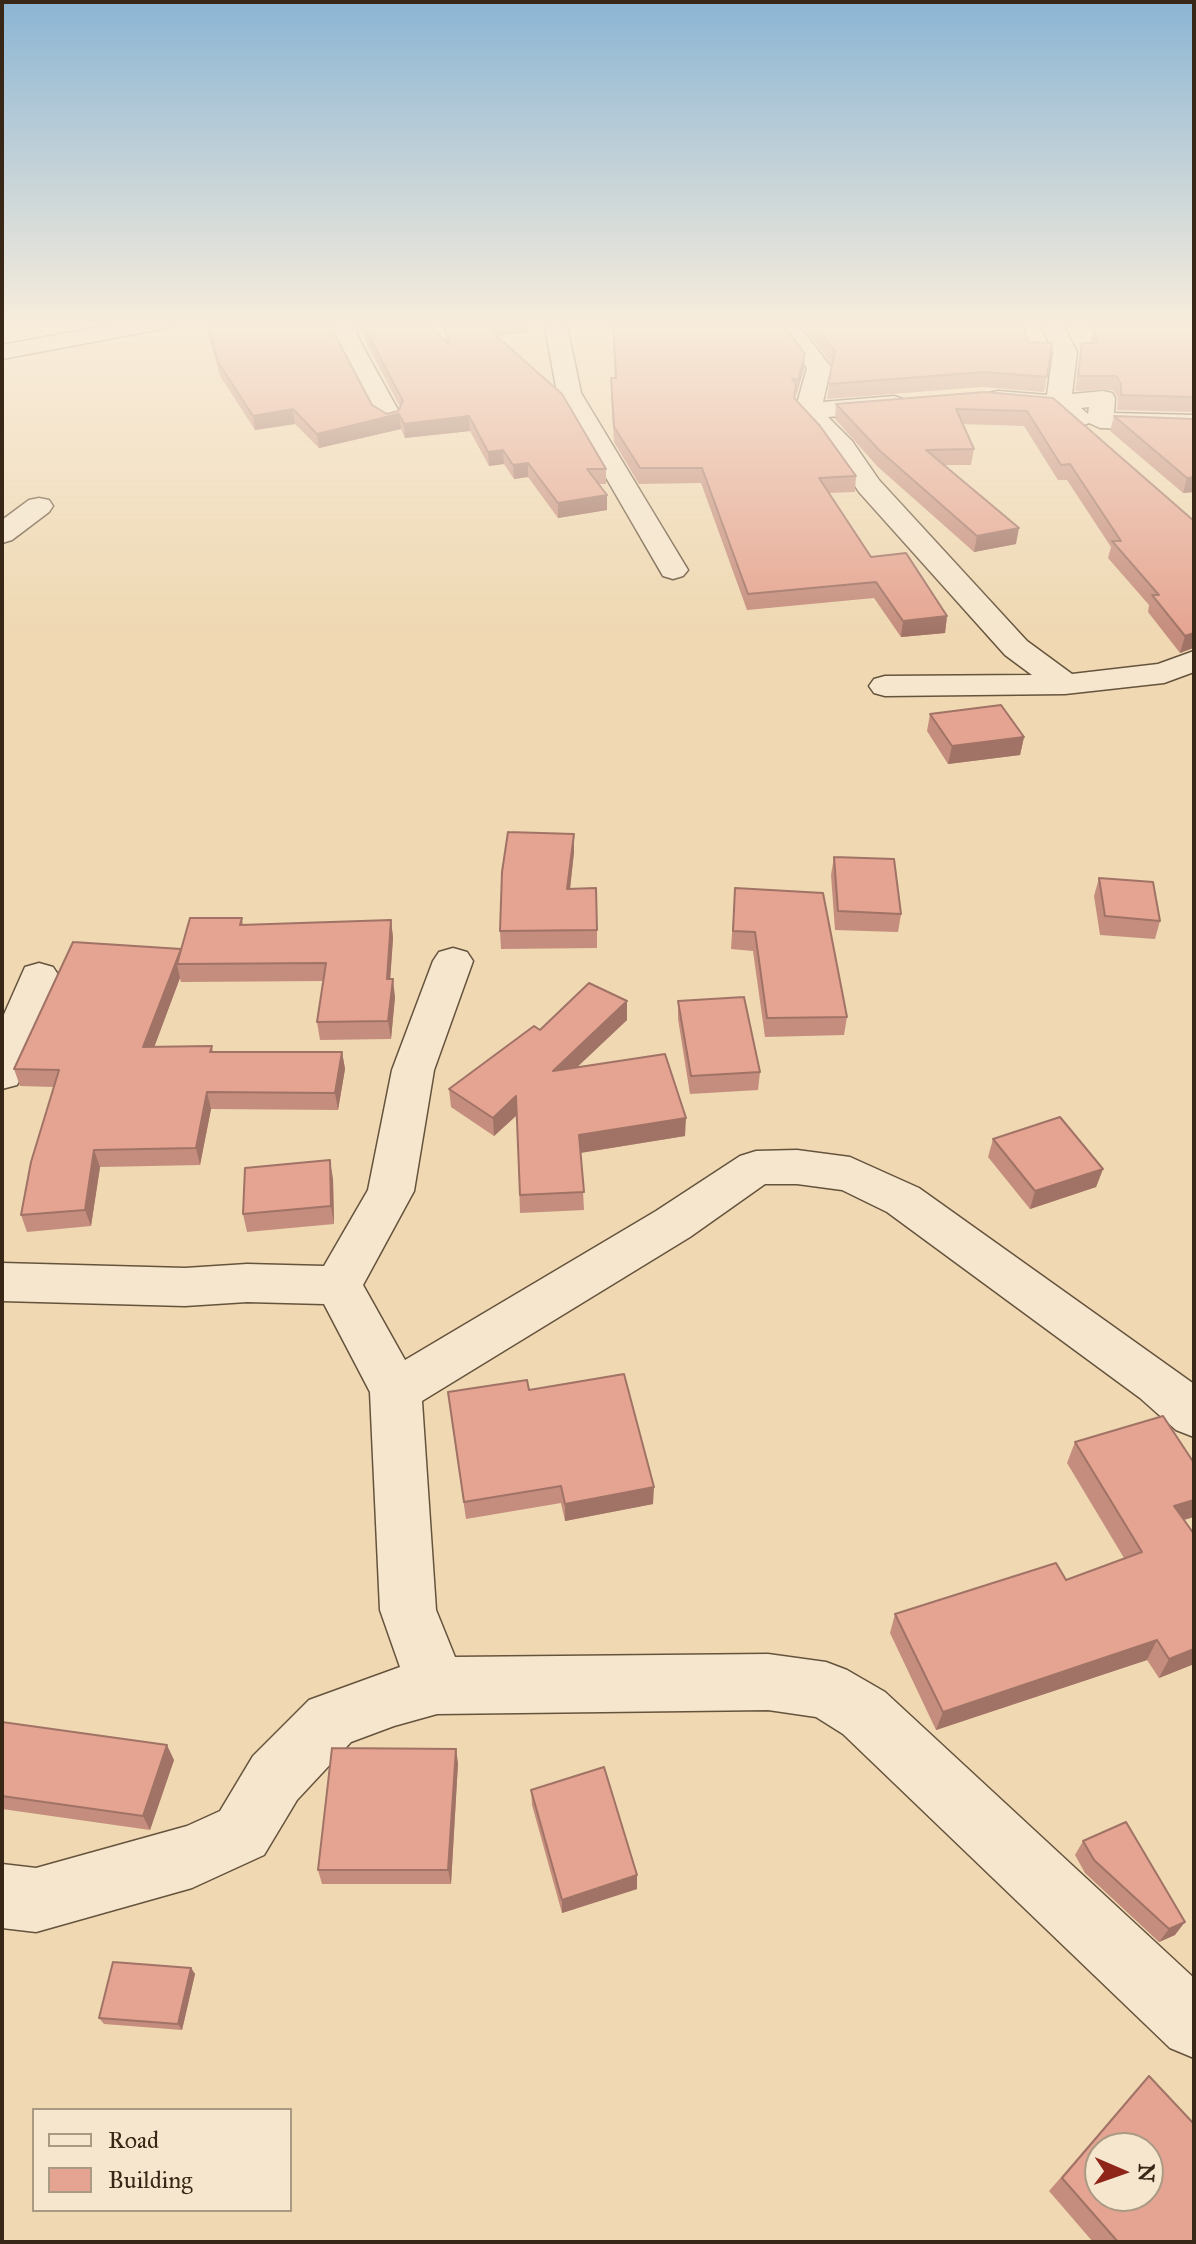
<!DOCTYPE html>
<style>
body{margin:0}
#map{position:relative;width:1196px;height:2244px;overflow:hidden;background:#efd8b2;font-family:"IM FELL Great Primer",serif}
canvas{display:block}
.frame{position:absolute;inset:0;border:4px solid #382716;pointer-events:none}
.legend{position:absolute;left:32px;top:2108px;width:260px;height:104px;box-sizing:border-box;background:#f5e6cd;border:2px solid #a99a84;margin:0;padding:10px 14px;list-style:none;font-size:24px;color:#382716}
.legend li{display:flex;align-items:center;gap:16px;height:40px}
.legend b{width:40px;border:2px solid #a99a84}
.north{position:absolute;left:1084px;top:2132px;width:80px;height:80px;box-sizing:border-box;background:#f5e6cd;border:2px solid #a99a84;border-radius:50%;rotate:92deg;font-size:22px;font-weight:700;line-height:32px;text-align:center;color:#382716}
.north::after{content:'';display:block;margin:auto;width:28px;height:36px;background:#8f2418;clip-path:polygon(50% 0,100% 100%,50% 72%,0 100%)}
</style>
<div id="map">
<canvas width="1196" height="2244"></canvas>
<div class="frame"></div>
<ul class="legend">
<li><b style="height:10px;background:#f5e6cd"></b>Road</li>
<li><b style="height:22px;background:#e5a491"></b>Building</li>
</ul>
<div class="north">N</div>
</div>
<script>
const context = document.querySelector('canvas').getContext('2d');
context.lineJoin = 'round';
function shape(rows) {
  const path = new Path2D();
  for (const r of rows) {
    path.moveTo(r[0], r[1]);
    for (let i = 2; i < r.length; i += 2) path.lineTo(r[i], r[i + 1]);
  }
  return path;
}
function trace(path, color, width, dash) {
  context.strokeStyle = color;
  context.lineWidth = width;
  context.lineCap = dash ? 'butt' : 'round';
  context.setLineDash(dash || []);
  context.stroke(path);
}
function fillPath(path, color) {
  context.fillStyle = color;
  context.fill(path, 'evenodd');
}
const minor = shape([
 [131,321,178,321,175,326,167,328,2,359,2,345,131,321],
 [330,321,352,321,362,345,402,417,398,422,389,425,380,422,376,417,338,345,330,321],
 [544,321,566,321,581,393,688,570,683,576,673,579,663,576,557,393,544,321],
 [773,321,795,321,831,367,823,402,894,396,903,399,907,404,903,409,894,412,828,417,852,441,879,480,1027,641,1072,674,1158,664,1194,651,1194,672,1164,683,1065,694,885,696,874,693,869,686,874,679,885,676,1032,675,1005,655,859,492,833,452,799,416,795,411,807,368,773,321],
 [1039,321,1061,321,1077,352,1072,394,1103,391,1112,393,1115,398,1114,413,1194,415,1194,431,1100,428,1089,423,1079,427,1070,424,1051,410,989,403,986,398,989,393,998,391,1047,395,1053,352,1039,321],
 [1089,407,1088,414,1081,408,1089,407],
 [39,498,49,500,53,506,49,512,12,540,2,543,2,520,29,500,39,498],
 [453,948,467,952,473,961,434,1070,414,1191,363,1285,405,1360,656,1211,740,1156,756,1151,797,1150,850,1157,919,1188,1194,1384,1194,1437,1176,1430,1140,1398,887,1212,842,1190,797,1184,765,1184,690,1237,422,1401,436,1610,455,1657,768,1654,826,1662,847,1670,885,1692,1194,1978,1194,2058,1170,2048,843,1734,816,1717,768,1710,437,1714,394,1726,351,1742,297,1800,264,1855,192,1888,36,1932,2,1928,2,1864,36,1868,187,1826,220,1811,253,1756,309,1700,400,1667,380,1610,370,1392,324,1304,247,1302,185,1306,2,1301,2,1263,185,1268,247,1264,324,1266,368,1190,392,1070,433,961,439,952,453,948],
 [39,963,53,967,59,976,23,1074,17,1085,2,1089,2,1019,25,967,39,963]
]);
trace(minor, '#66533d', 3);
fillPath(minor, '#f5e6cd');
fillPath(shape([
 [205,321,330,321,334,333,372,405,387,414,398,411,400,407,355,321,423,321,446,341,441,321,528,321,528,333,497,336,606,469,606,484,598,484,607,495,607,510,558,518,528,477,514,479,504,464,489,466,470,431,405,438,401,429,319,448,295,424,255,430,220,376],
 [612,321,781,321,804,369,795,399,856,476,855,492,828,493,871,557,947,616,945,633,901,637,874,598,747,610,701,483,639,484,614,442,611,392,611,378,615,378],
 [799,321,1022,321,1028,342,1047,377,1044,392,982,387,827,399,832,364],
 [1086,321,1194,321,1194,412,1117,410,1118,398,1113,390,1075,391,1082,343,1090,343,1092,332],
 [1053,398,1194,521,1194,650,1193,648,1180,653,1148,612,1149,605,1108,558,1111,547,1067,480,1058,480,1024,426,963,424,974,449,971,465,945,465,1016,544,974,552,877,466,835,419,836,404],
 [1114,416,1194,419,1194,492,1183,493,1110,431],
 [930,714,1024,737,1020,755,948,764,927,731],
 [574,852,570,889,597,930,597,948,501,949,500,931],
 [834,857,901,914,898,932,835,930,831,875],
 [1099,878,1160,921,1155,939,1100,935,1094,896],
 [735,888,847,1017,844,1035,765,1037,753,951,731,949],
 [242,918,243,925,391,920,393,938,390,979,395,997,391,1039,320,1040,317,1022,323,981,181,982,180,978,154,1046,212,1046,213,1052,342,1052,345,1069,338,1110,211,1109,200,1165,100,1167,91,1226,27,1232,21,1215,54,1087,20,1086,14,1069,181,949],
 [627,1001,627,1020,577,1067,685,1136,581,1153,584,1210,520,1213,517,1115,494,1136,451,1107,449,1089,540,1030],
 [678,1001,760,1072,758,1090,690,1094,678,1019],
 [993,1139,1103,1169,1096,1187,1030,1209,988,1157],
 [333,1179,334,1224,247,1232,243,1214],
 [529,1390,653,1504,565,1521,561,1503,466,1519,450,1410],
 [1075,1442,1184,1520,1194,1664,1159,1678,1147,1660,936,1730,890,1633,895,1614,1066,1580,1124,1558,1067,1463],
 [2,1722,174,1760,150,1830,2,1809],
 [458,1763,451,1884,322,1884,318,1870],
 [531,1790,637,1875,637,1889,562,1913,532,1805],
 [1083,1841,1175,1935,1159,1942,1085,1873,1075,1855],
 [191,1968,195,1974,182,2030,104,2024,99,2018],
 [1149,2076,1194,2242,1093,2242,1049,2191]
]), '#c58d7d');
fillPath(shape([
 [515,321,528,321,528,333,483,337,483,324],
 [805,354,804,369,796,395,798,381],
 [293,409,295,424,255,430,253,416],
 [399,414,401,429,319,448,317,434],
 [469,416,470,431,405,438,404,424],
 [503,450,504,464,489,466,488,452],
 [528,463,528,477,514,479,513,465],
 [1194,477,1194,492,1183,493,1187,478],
 [607,495,607,510,558,518,558,503],
 [1019,528,1016,544,974,552,977,536],
 [947,616,945,633,901,637,903,621],
 [1194,633,1193,648,1180,653,1185,636],
 [1024,737,1020,755,948,764,952,746],
 [574,834,574,852,568,907,567,889],
 [391,920,393,938,389,997,387,979],
 [181,949,177,964,180,978,148,1064,143,1047],
 [393,979,395,997,391,1039,388,1021],
 [627,1001,627,1020,554,1089,553,1071],
 [342,1052,345,1069,338,1110,335,1093],
 [207,1092,211,1109,200,1165,196,1148],
 [516,1096,517,1115,494,1136,493,1118],
 [686,1118,685,1136,579,1153,579,1135],
 [94,1150,100,1167,91,1226,85,1210],
 [330,1160,333,1179,334,1224,331,1206],
 [1103,1169,1096,1187,1030,1209,1035,1191],
 [654,1487,653,1504,565,1521,565,1504],
 [1194,1500,1194,1517,1164,1526,1174,1506],
 [1157,1640,1147,1660,936,1730,943,1712],
 [1194,1649,1194,1664,1159,1678,1169,1659],
 [167,1745,174,1760,150,1830,143,1816],
 [456,1749,458,1763,451,1884,448,1870],
 [637,1875,637,1889,562,1913,562,1900],
 [1185,1922,1175,1935,1159,1942,1169,1929],
 [191,1968,195,1974,182,2030,178,2024]
]), '#a07366');
const building = shape([
 [206,321,330,321,334,333,372,405,387,414,398,411,403,401,361,321,423,321,449,344,443,321,515,321,483,324,562,394,606,469,587,469,607,495,558,503,528,463,513,465,503,450,488,452,469,416,404,424,399,414,317,434,293,409,253,416,218,362,206,321],
 [613,321,781,321,805,354,798,381,792,378,796,385,794,398,820,426,856,476,819,478,871,557,906,553,947,616,903,621,876,582,748,594,702,468,640,468,614,427,611,378,616,378,613,321],
 [811,321,1022,321,1028,342,1052,343,1047,377,984,372,828,384,835,351,811,321],
 [1096,321,1194,321,1194,397,1121,395,1121,384,1116,376,1078,376,1082,343,1098,343,1093,327,1100,328,1096,321],
 [985,392,1053,398,1194,521,1194,633,1185,636,1152,595,1159,595,1112,541,1121,541,1070,464,1061,465,1027,411,956,409,974,449,926,450,1019,528,977,536,879,450,836,404,985,392],
 [1114,416,1194,419,1194,477,1187,478,1114,416],
 [1001,705,1024,737,952,746,930,714,1001,705],
 [508,832,574,834,567,889,596,888,597,930,500,931,502,872,508,832],
 [834,857,894,859,901,914,838,911,834,857],
 [1099,878,1153,882,1160,921,1105,916,1099,878],
 [735,888,823,893,847,1017,767,1018,755,932,733,931,735,888],
 [190,918,242,918,240,925,391,920,387,979,393,979,388,1021,317,1022,326,963,177,964,190,918],
 [73,942,181,949,143,1047,212,1046,210,1052,342,1052,335,1093,207,1092,196,1148,94,1150,85,1210,21,1215,31,1162,59,1070,14,1069,73,942],
 [589,983,627,1001,553,1071,665,1054,686,1118,579,1135,584,1192,520,1195,516,1096,493,1118,449,1089,534,1026,540,1030,589,983],
 [744,997,760,1072,691,1076,678,1001,744,997],
 [1060,1117,1103,1169,1035,1191,993,1139,1060,1117],
 [330,1160,331,1206,243,1214,245,1168,330,1160],
 [624,1374,654,1487,565,1504,561,1486,464,1502,448,1392,527,1380,529,1390,624,1374],
 [1163,1416,1194,1463,1194,1500,1174,1506,1194,1534,1194,1649,1169,1659,1157,1640,943,1712,895,1614,1056,1563,1066,1580,1142,1552,1075,1442,1163,1416],
 [2,1722,167,1745,143,1816,2,1796,2,1722],
 [332,1748,456,1749,448,1870,318,1870,332,1748],
 [604,1767,637,1875,562,1900,531,1790,604,1767],
 [1126,1822,1185,1922,1169,1929,1094,1860,1083,1841,1126,1822],
 [113,1962,191,1968,178,2024,99,2018,113,1962],
 [1149,2076,1194,2124,1194,2242,1118,2242,1062,2178,1149,2076],
 [1100,2148,1148,2148,1148,2196,1100,2196,1100,2148]
]);
fillPath(building, '#e5a491');
trace(building, '#a07366', 2);
const sky = context.createLinearGradient(0, 0, 0, 635);
sky.addColorStop(0, '#8bb5d4');
sky.addColorStop(0.51, '#f8eddc');
sky.addColorStop(1, '#f8eddc00');
context.fillStyle = sky;
context.fillRect(0, 0, 1196, 635);
</script>
